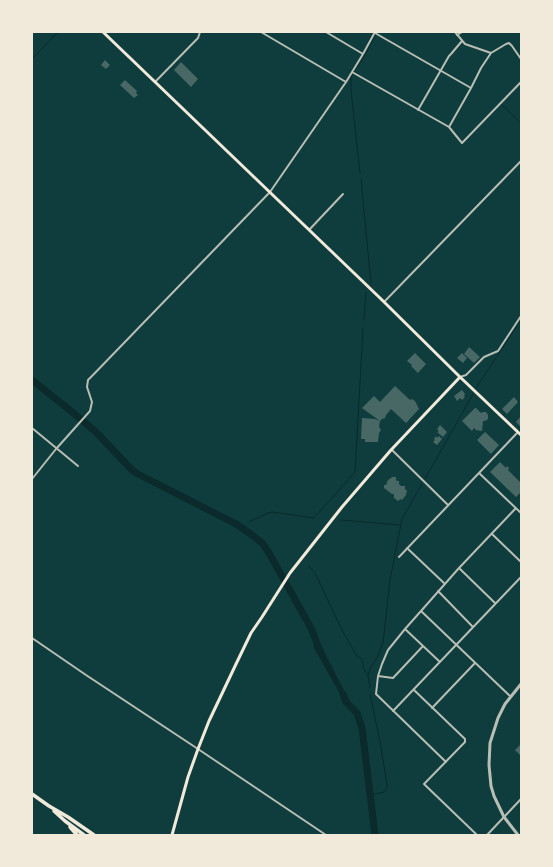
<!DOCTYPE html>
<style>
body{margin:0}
#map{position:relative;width:553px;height:867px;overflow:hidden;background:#0f3d3e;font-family:Montserrat,sans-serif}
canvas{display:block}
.frame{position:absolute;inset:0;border:33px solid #f1e9da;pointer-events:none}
</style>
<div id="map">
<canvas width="553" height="867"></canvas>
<div class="frame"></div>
</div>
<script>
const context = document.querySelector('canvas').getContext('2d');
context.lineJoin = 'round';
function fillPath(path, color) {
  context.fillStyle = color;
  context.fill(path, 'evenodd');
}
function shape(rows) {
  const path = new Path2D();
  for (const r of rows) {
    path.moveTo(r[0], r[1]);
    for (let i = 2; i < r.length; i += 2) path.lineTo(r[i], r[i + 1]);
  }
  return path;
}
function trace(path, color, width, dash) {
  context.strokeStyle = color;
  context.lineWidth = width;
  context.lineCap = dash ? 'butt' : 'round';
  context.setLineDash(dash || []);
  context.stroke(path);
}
fillPath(shape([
 [319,642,349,700,345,703,313,646],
 [374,807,376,815,377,835,373,835,370,822,369,808]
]), '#0a2a2b');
trace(shape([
 [32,59,58,32],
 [502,105,521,123],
 [360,173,351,90,351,77,365,55,377,32],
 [361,179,371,284],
 [364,320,366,292],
 [476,388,521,320],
 [425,479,473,394],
 [340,520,400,525],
 [249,522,268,513,272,512,314,518,355,472,363,328],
 [240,527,244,526],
 [308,565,315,573,342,630,357,656,361,658,363,662,363,667,368,676,370,688],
 [368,676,370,669,377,658,383,643,390,580,402,519,422,484],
 [370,694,380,742,386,778,387,785,386,790,384,792,370,795]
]), '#0a2a2b', 1);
trace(shape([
 [32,380,71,411,96,432,132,470,138,474,236,524,252,535,263,544,269,553,311,628,320,651],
 [343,694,346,702,357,713,362,728,375,835]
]), '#0a2a2b', 7);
fillPath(shape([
 [105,60,110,65,106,69,101,65],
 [181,62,198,79,191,87,174,70],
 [125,80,137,91,136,93,138,95,134,98,120,85],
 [469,347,480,357,474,363,464,354],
 [415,353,426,364,418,373,411,366,412,365,407,361],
 [462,353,467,358,463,363,457,358],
 [395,386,410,400,412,399,415,401,419,409,406,423,391,409,386,415,385,418,382,419,380,421,362,408,374,396,380,402],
 [462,390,465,394,464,396,465,397,462,400,460,398,457,401,454,396],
 [514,397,518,402,507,414,502,409],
 [475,408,476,408,481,413,483,412,486,412,488,415,488,419,485,421,483,421,482,431,476,430,474,428,472,431,462,421],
 [521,416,521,427,516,422],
 [362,418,375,419,380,421,379,427,381,430,379,433,378,442,365,442,365,439,361,439],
 [440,425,447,432,443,437,437,432,439,431,437,429],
 [485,432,499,445,491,454,477,440],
 [436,436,437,438,439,436,442,439,437,445,433,442,435,440,434,439],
 [500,462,506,468,507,466,509,468,508,470,521,483,521,492,516,497,490,472],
 [392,477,396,477,396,480,397,481,399,481,399,484,401,486,405,486,405,489,407,491,406,494,406,495,402,500,401,499,398,501,394,498,394,494,392,494,384,488,384,485,386,485,388,480,391,478],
 [521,744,521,756,515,750]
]), '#486865');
trace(shape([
 [261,32,346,82],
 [326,32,363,54],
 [455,32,465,44,491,53,506,44,509,43,512,46,521,59],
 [375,33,471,88],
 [457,35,462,32],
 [352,72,449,127,462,143,521,82],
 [155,82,198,38,200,32],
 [418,110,449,56,451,54,462,41],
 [449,127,471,88,481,68,491,53],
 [309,230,343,194],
 [384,302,521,161],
 [460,377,466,375,484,357,498,351,521,316],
 [32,428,78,466],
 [392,450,448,505],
 [479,473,521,513],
 [32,479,56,449,90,411,92,402,87,387,88,380,92,376,270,192,346,82,363,54,375,32],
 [492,534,521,562],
 [407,548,445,584],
 [399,557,518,432],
 [459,568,495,603],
 [438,591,473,627],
 [421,611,511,697],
 [405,629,440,662],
 [32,638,86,675,198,749,326,835],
 [378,676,393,678,423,646],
 [414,690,465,739,465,742,424,784,477,835],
 [432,708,475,663],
 [393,711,521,577],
 [446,762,376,694,378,676,382,664,388,650,405,629,421,611,459,568,516,508],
 [487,835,521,799]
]), '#b8beb3', 2);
trace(shape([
 [518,835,504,817,494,796,491,786,489,765,490,743,498,718,505,704,521,684]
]), '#b8beb3', 3);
trace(shape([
 [103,32,380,298,460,377,521,435],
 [172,835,188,777,198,749,209,721,237,662,251,633,262,617,290,573,342,507,391,450,460,377]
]), '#f1e9da', 3);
trace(shape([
 [32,794,49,806,68,817,94,835],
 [54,811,65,821,84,835],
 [70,827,77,835]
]), '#f1e9da', 3.5);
</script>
